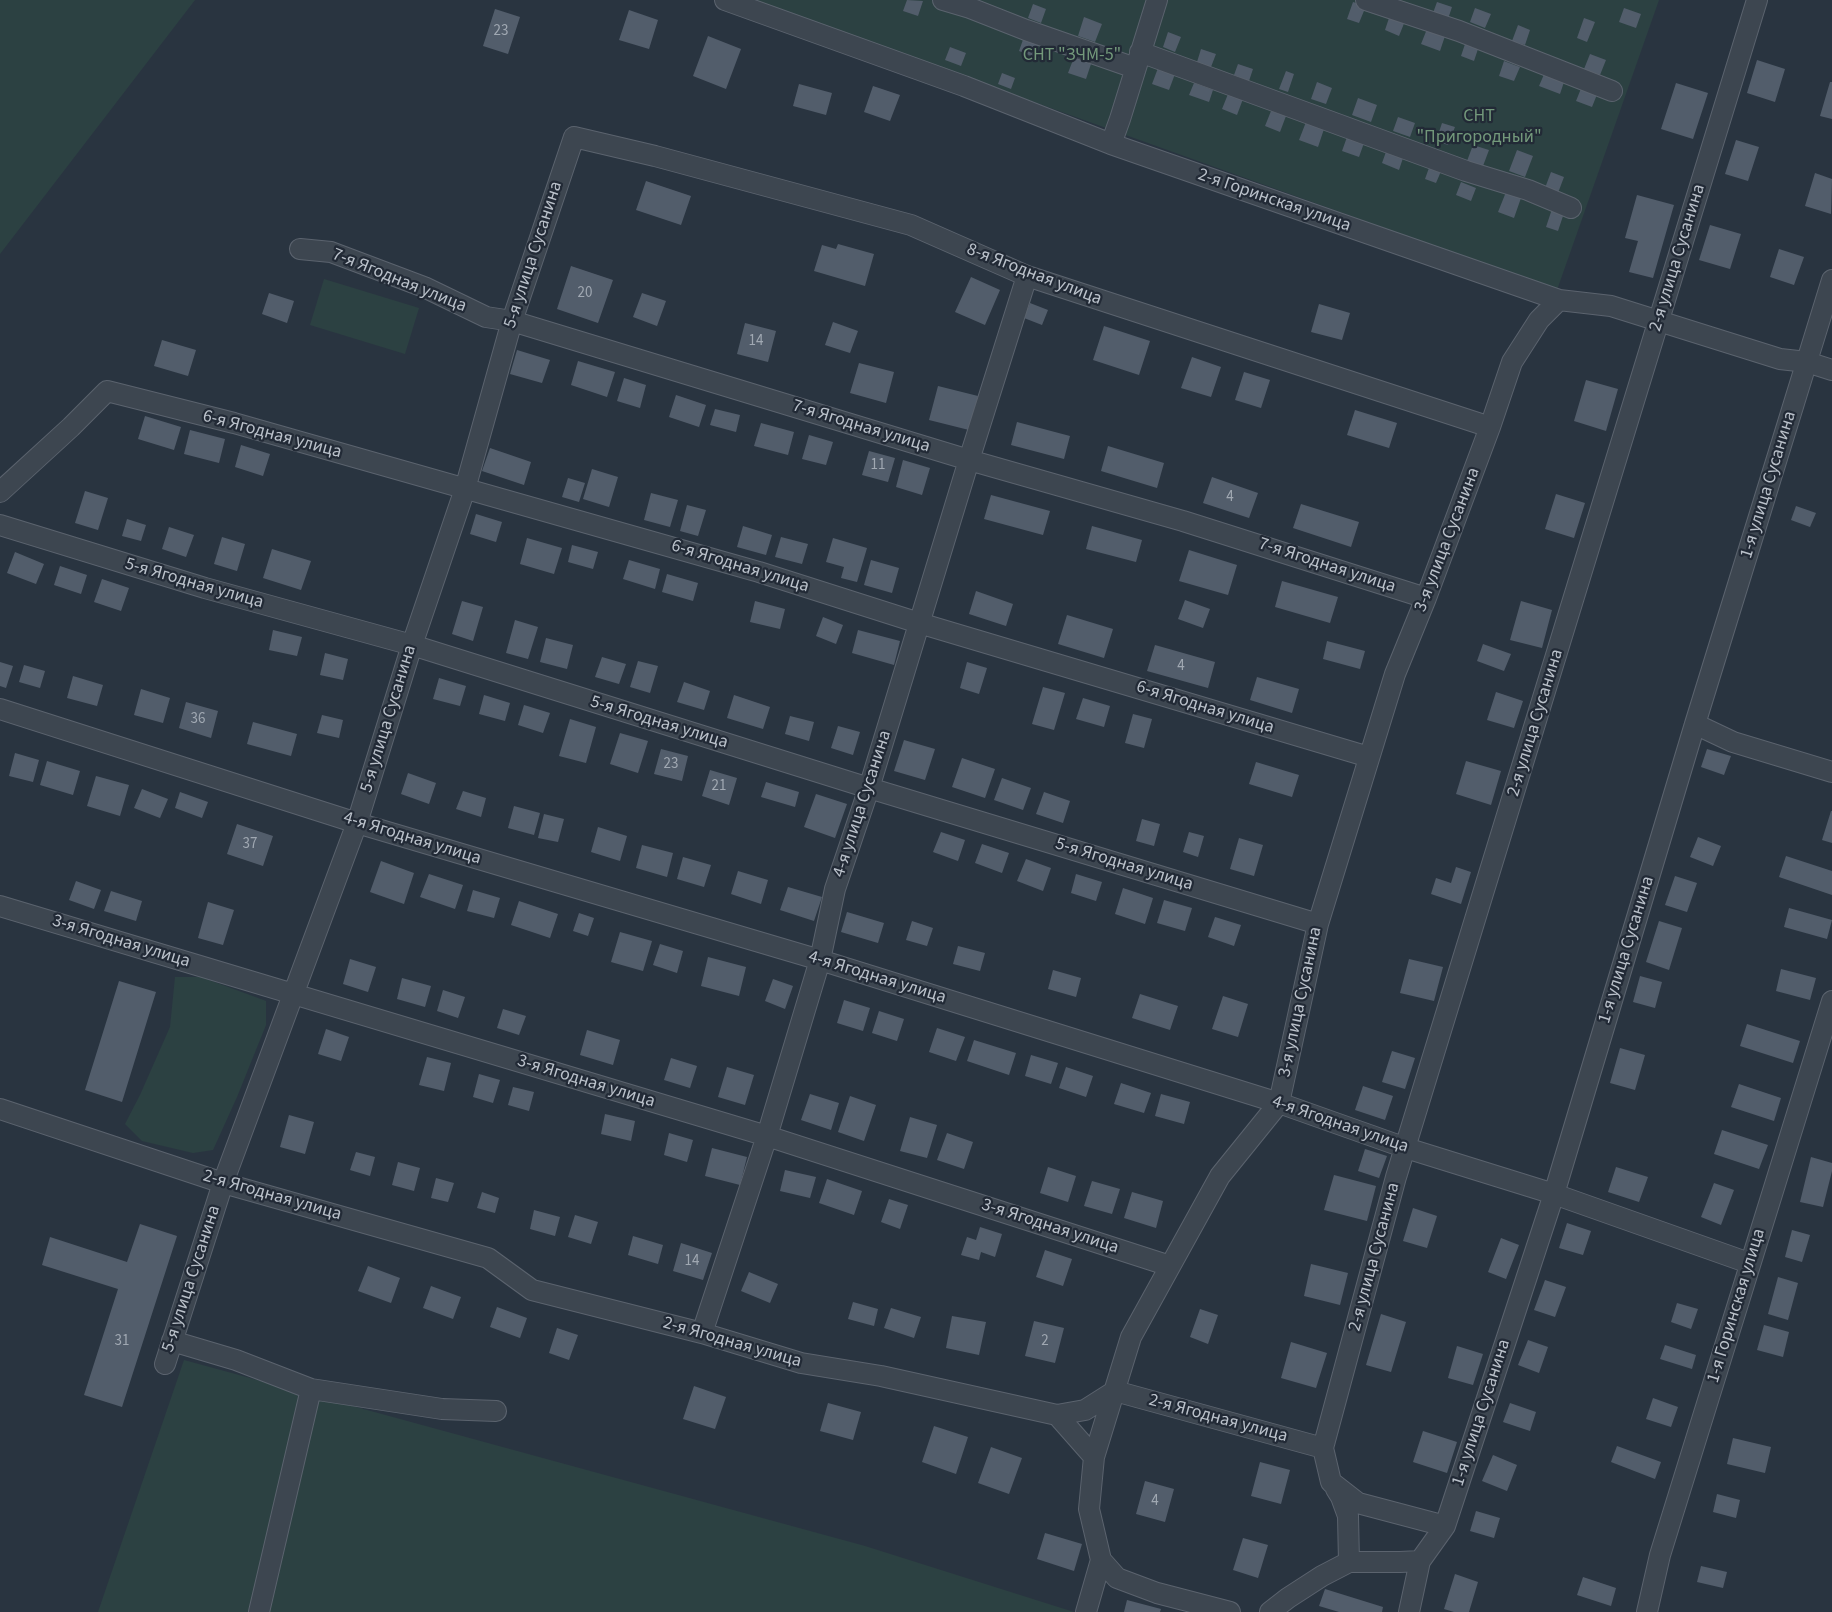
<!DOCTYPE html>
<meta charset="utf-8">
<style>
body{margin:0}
canvas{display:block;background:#293440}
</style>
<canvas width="1832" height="1612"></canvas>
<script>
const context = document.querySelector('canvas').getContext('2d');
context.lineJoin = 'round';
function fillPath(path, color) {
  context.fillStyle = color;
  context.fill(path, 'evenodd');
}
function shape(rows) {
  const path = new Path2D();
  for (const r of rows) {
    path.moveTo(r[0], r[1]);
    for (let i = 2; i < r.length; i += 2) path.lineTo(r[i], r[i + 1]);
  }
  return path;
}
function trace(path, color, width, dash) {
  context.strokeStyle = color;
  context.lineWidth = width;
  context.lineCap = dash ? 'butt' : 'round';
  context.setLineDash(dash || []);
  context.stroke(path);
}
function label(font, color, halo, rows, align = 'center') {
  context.font = font + ' "Source Sans 3",sans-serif';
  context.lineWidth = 4.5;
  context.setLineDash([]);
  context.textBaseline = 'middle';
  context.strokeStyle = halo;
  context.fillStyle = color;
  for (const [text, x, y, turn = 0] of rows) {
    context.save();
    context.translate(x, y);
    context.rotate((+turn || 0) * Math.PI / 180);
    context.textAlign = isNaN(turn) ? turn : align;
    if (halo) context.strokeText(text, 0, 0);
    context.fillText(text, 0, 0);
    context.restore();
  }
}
fillPath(shape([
 [0,0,195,0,0,254],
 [750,0,1659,0,1557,290],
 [324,279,419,308,405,354,310,325],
 [175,977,201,977,266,1001,266,1025,237,1097,213,1150,193,1153,142,1141,125,1124,140,1095,170,1027],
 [184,1360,865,1546,1074,1612,98,1612]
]), '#2c4142');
fillPath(shape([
 [907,0,923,1,918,16,903,11],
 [1353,2,1366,6,1359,23,1347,19],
 [1437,2,1452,7,1448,19,1433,13],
 [1033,4,1046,9,1041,23,1028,18],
 [1475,8,1491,14,1485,28,1470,22],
 [1624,8,1641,14,1636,28,1619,22],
 [495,9,520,17,508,54,483,46],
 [629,10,658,20,649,49,619,40],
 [1390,15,1405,21,1399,36,1385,30],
 [1084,17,1102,24,1095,42,1078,36],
 [1584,18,1595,22,1587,42,1577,38],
 [1518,25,1530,30,1525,45,1512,41],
 [1427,29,1445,36,1440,51,1421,44],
 [1168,32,1181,37,1175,52,1163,47],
 [1025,34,1040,40,1034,57,1019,51],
 [708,36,741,49,726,89,693,76],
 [1465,44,1478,49,1474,61,1461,56],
 [950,47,966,53,961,66,945,60],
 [1201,49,1216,54,1211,67,1197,62],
 [1076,52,1093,58,1086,79,1068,73],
 [1590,54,1606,60,1600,75,1584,69],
 [1757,60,1785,69,1775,102,1747,93],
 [1504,61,1520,67,1514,81,1499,76],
 [1238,64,1253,69,1249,81,1234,75],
 [1158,68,1175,74,1169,90,1152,84],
 [1286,71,1294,74,1288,92,1279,89],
 [1545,72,1565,79,1560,94,1539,86],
 [1002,73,1015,78,1011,89,998,84],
 [1317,82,1332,88,1326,104,1311,99],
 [1830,82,1832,82,1832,119,1820,116],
 [1194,83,1213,90,1209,102,1189,95],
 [1676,83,1708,93,1693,139,1661,129],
 [799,84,832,93,826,115,793,106],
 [873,86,900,95,890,121,864,112],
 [1582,86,1598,92,1592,107,1576,101],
 [1228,94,1243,99,1237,115,1222,109],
 [1358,98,1377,105,1371,122,1352,115],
 [1271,111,1286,116,1280,132,1265,126],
 [1398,117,1415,123,1410,137,1393,131],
 [1306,122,1324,129,1318,147,1299,140],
 [1442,123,1455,127,1448,145,1436,141],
 [1347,137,1364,143,1359,157,1342,151],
 [1736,140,1759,147,1748,181,1725,174],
 [1473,145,1489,150,1483,166,1467,161],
 [1387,149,1404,155,1399,170,1382,163],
 [1517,150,1533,156,1525,177,1509,171],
 [1430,165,1442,169,1436,183,1425,179],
 [1551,172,1564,177,1558,193,1545,188],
 [1815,173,1832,179,1831,214,1805,206],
 [646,181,691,196,681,225,636,210],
 [1461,182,1476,188,1471,201,1456,195],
 [1506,192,1521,198,1514,218,1498,212],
 [1637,195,1674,205,1653,278,1629,272,1638,241,1625,238],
 [1552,209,1564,213,1558,231,1546,227],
 [1710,225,1741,234,1730,269,1699,260],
 [838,244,874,254,865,286,814,271,822,245,836,249],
 [1779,249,1804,257,1794,285,1770,277],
 [571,266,613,280,598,323,557,309],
 [971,277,1000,290,985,325,955,312],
 [269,293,294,301,287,323,262,314],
 [642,293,666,301,657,326,633,317],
 [1030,303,1048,310,1042,325,1024,318],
 [1319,304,1350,313,1342,340,1311,332],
 [833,322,858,331,850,353,825,345],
 [745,323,776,331,768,362,737,354],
 [1104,326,1150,341,1139,375,1093,360],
 [162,340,196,350,188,376,154,366],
 [517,350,550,360,542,383,510,374],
 [1192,357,1221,367,1211,397,1181,388],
 [578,361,615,372,607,397,571,385],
 [859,363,894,372,886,403,850,393],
 [1244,372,1270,380,1261,408,1235,400],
 [624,378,646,385,640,408,617,401],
 [1586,380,1618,389,1606,431,1574,421],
 [938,386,978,396,969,430,929,420],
 [676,395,706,405,699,427,669,417],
 [715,409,740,415,736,432,710,425],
 [1355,410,1397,423,1389,448,1347,435],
 [145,416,181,427,174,450,138,439],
 [1017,422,1070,436,1064,459,1011,445],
 [761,423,794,432,788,455,754,446],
 [190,430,225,439,219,463,184,454],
 [809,435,833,442,826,465,802,459],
 [241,445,270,454,263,476,235,467],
 [1108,446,1164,463,1157,488,1101,471],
 [490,448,531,462,524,485,482,471],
 [869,451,895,458,888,482,862,475],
 [903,460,930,468,922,495,896,487],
 [592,469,618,477,609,507,583,499],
 [1212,477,1258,493,1249,518,1203,503],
 [568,478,585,483,579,502,562,497],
 [85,491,108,498,98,530,75,523],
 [651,493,678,500,670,527,644,520],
 [1556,494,1585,503,1574,538,1545,529],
 [991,495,1050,511,1043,535,984,519],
 [1301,504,1359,522,1351,547,1293,528],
 [687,505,706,510,698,536,680,531],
 [1796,506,1816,513,1810,527,1791,520],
 [476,514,502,522,496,542,470,534],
 [127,519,146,525,141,541,122,536],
 [743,526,772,535,766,555,737,547],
 [1092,526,1142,540,1136,562,1086,549],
 [169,527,194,535,186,557,162,549],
 [222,537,245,544,237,571,214,564],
 [781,537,808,544,802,564,775,557],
 [527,538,562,548,554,574,520,564],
 [833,538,867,548,857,582,841,578,844,567,826,562],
 [572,545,598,552,593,569,568,562],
 [272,549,311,561,301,590,263,578],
 [1189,550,1237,565,1228,595,1179,581],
 [15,552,44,564,36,584,7,573],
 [629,560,660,569,655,589,623,579],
 [871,560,899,568,892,593,864,585],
 [60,566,87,575,81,594,54,585],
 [667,574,698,583,693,601,662,592],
 [102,579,129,588,121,611,94,602],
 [1282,581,1338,597,1330,623,1275,607],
 [976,591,1013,604,1006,626,969,614],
 [1185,600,1210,609,1203,628,1178,619],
 [462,601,483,607,473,641,452,634],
 [755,601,785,609,780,629,750,622],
 [1521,601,1552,610,1542,648,1510,640],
 [1067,615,1113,629,1104,658,1058,644],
 [823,617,843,625,836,644,816,636],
 [515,620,538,627,528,659,506,653],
 [273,630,302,637,297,656,269,650],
 [858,630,900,641,894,665,852,653],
 [546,638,573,645,567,669,540,662],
 [1327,641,1365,651,1360,669,1323,659],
 [1483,644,1511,654,1504,671,1477,661],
 [1155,645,1215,662,1208,688,1147,671],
 [325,653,348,659,343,680,320,675],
 [602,657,626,664,619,684,595,677],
 [638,661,658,666,650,693,630,687],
 [0,662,13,666,6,688,0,686],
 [967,662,987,668,979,694,960,688],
 [24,665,45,671,40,688,19,682],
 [73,676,103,685,97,706,67,698],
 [1257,677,1299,689,1292,713,1250,700],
 [439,678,466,686,460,706,433,699],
 [684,682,710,691,704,710,677,702],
 [1043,687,1065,693,1054,730,1032,724],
 [141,689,170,698,163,723,134,715],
 [1496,692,1523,701,1514,728,1487,720],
 [484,695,510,703,505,721,479,714],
 [734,695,770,707,763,729,727,718],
 [1083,698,1110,706,1104,727,1076,719],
 [186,702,218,711,211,738,179,728],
 [524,705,550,713,543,733,518,725],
 [1133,714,1152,719,1144,748,1125,743],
 [322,715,343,720,339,738,317,733],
 [790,716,814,722,809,741,785,734],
 [570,719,596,727,586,763,559,756],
 [253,722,297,734,291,756,247,744],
 [838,726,860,732,853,755,831,748],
 [620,733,648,741,638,773,610,764],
 [904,740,935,749,925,780,894,771],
 [661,749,688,756,682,781,654,774],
 [1707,749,1731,756,1724,775,1701,767],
 [15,753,39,760,33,782,9,776],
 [962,758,995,769,985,798,952,787],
 [47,761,80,771,73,795,40,785],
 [1466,761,1501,771,1491,805,1456,794],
 [1256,762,1299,775,1292,797,1249,784],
 [710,770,737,778,729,805,702,796],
 [408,773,436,783,429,804,401,794],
 [96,776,129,785,120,816,87,806],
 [1002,778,1031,788,1023,810,994,800],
 [766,782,799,792,795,807,761,797],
 [142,789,168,799,160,818,134,808],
 [463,791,486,798,481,817,456,809],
 [180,792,208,802,202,818,175,808],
 [1044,792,1070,801,1063,823,1036,814],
 [816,794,847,804,835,838,804,827],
 [514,806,540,813,534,835,508,828],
 [1831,811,1832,811,1832,843,1822,840],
 [544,814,564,819,558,842,538,838],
 [1142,819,1160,824,1154,846,1136,841],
 [237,824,273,836,263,866,227,854],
 [598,827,627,836,620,861,591,852],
 [941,832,965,840,958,861,933,852],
 [1189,832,1204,836,1198,857,1183,852],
 [1698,837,1721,846,1713,866,1690,857],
 [1239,838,1263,845,1254,876,1230,869],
 [982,844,1009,853,1002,873,975,863],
 [642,845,673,853,667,877,636,868],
 [1786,856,1832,871,1832,895,1779,877],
 [683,857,711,865,704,887,677,879],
 [1026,859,1051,868,1043,891,1017,881],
 [381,861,414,873,404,904,370,892],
 [1456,867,1471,872,1461,904,1431,894,1436,878,1451,883],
 [738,871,768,880,761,904,731,894],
 [429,874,463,885,455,909,420,897],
 [1076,874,1102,882,1096,901,1071,893],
 [1675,876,1697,883,1687,912,1665,905],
 [76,881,101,890,94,909,69,900],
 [788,887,822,897,814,921,780,910],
 [1123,888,1153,898,1145,924,1115,914],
 [473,890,500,898,494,918,467,911],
 [111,891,142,901,136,921,104,911],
 [1164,900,1192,908,1185,931,1157,923],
 [519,901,558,914,550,938,511,925],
 [208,902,234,910,223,945,198,938],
 [1789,908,1832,920,1827,939,1784,927],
 [847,912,884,923,878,943,841,932],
 [579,913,594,918,588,936,573,931],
 [1215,917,1241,925,1234,946,1208,937],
 [912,921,933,928,927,946,906,940],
 [1659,921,1682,928,1669,970,1646,962],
 [620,932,652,941,643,971,611,962],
 [660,944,683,951,677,973,653,965],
 [958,946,985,953,980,971,953,964],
 [708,957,746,967,739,996,701,986],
 [350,959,376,967,368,992,343,984],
 [1409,959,1443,967,1434,1001,1400,993],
 [1781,969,1816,978,1810,1000,1776,991],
 [1053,970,1081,978,1076,997,1048,989],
 [1640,976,1662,982,1655,1008,1633,1002],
 [402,978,431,986,425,1007,397,999],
 [773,979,793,986,785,1009,765,1001],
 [119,981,156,992,122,1102,85,1090],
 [443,990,465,997,458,1018,437,1011],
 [1140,994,1178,1006,1170,1030,1132,1018],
 [1223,996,1248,1004,1238,1037,1212,1029],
 [844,1000,870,1008,863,1031,837,1023],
 [503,1009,526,1016,519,1035,497,1028],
 [879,1011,904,1019,897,1041,872,1033],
 [1747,1024,1800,1041,1793,1063,1740,1046],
 [937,1028,965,1037,956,1061,929,1052],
 [326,1029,349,1037,341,1061,318,1054],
 [587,1030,620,1040,613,1065,580,1055],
 [974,1040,1016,1053,1009,1075,967,1061],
 [1620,1048,1645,1055,1635,1090,1610,1083],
 [1392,1051,1415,1058,1405,1089,1382,1082],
 [1031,1055,1058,1063,1051,1084,1025,1076],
 [427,1057,451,1063,444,1091,419,1085],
 [671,1058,697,1066,690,1088,664,1080],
 [727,1067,754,1075,745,1105,718,1097],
 [1066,1067,1093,1076,1086,1097,1059,1088],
 [479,1074,500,1080,493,1103,473,1097],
 [1121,1083,1151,1093,1144,1113,1114,1104],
 [1739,1084,1781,1098,1774,1121,1731,1107],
 [1363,1086,1393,1096,1385,1120,1355,1110],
 [513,1087,534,1092,529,1111,508,1105],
 [810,1094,839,1103,831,1130,801,1120],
 [1161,1094,1190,1102,1184,1124,1155,1116],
 [850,1096,876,1105,864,1141,838,1132],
 [605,1114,635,1121,631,1141,601,1134],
 [289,1115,314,1122,305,1154,280,1147],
 [910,1117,937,1125,927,1158,900,1151],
 [1722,1130,1768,1145,1759,1169,1714,1154],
 [669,1133,693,1140,687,1162,664,1155],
 [947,1133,973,1142,964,1169,937,1160],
 [712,1148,747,1157,740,1185,705,1176],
 [1365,1149,1387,1156,1379,1178,1358,1171],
 [356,1152,375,1157,370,1176,350,1170],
 [1811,1157,1832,1163,1832,1171,1823,1207,1800,1202],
 [398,1162,420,1168,414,1191,392,1185],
 [1048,1167,1076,1176,1068,1202,1040,1193],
 [1616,1167,1648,1177,1639,1202,1608,1192],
 [785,1170,816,1177,810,1198,780,1191],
 [1334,1175,1376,1186,1367,1221,1324,1210],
 [436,1178,454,1183,448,1202,431,1198],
 [827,1179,862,1191,854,1215,819,1203],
 [1092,1181,1120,1189,1112,1214,1084,1206],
 [1714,1183,1734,1190,1721,1225,1701,1217],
 [482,1192,499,1198,495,1213,477,1208],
 [1132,1192,1163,1201,1156,1228,1124,1218],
 [889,1199,908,1205,900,1229,881,1222],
 [1413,1208,1437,1216,1427,1248,1403,1241],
 [534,1210,560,1217,555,1236,530,1229],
 [575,1215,598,1222,591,1244,568,1237],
 [1567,1223,1591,1231,1583,1255,1559,1248],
 [140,1224,177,1236,122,1407,84,1395,118,1289,42,1265,50,1237,127,1262],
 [980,1227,1002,1234,995,1257,981,1252,979,1260,961,1255,967,1237,976,1240],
 [1792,1230,1810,1235,1802,1262,1785,1257],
 [633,1236,663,1245,658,1264,628,1255],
 [1501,1238,1519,1245,1506,1279,1488,1272],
 [681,1243,712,1253,703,1280,673,1271],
 [1045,1250,1072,1259,1063,1286,1036,1277],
 [1311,1264,1348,1273,1340,1305,1304,1296],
 [368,1266,400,1278,391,1303,358,1291],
 [749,1272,778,1284,770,1303,741,1291],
 [1778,1277,1798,1283,1788,1320,1768,1314],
 [1545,1280,1566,1287,1555,1317,1534,1310],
 [431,1286,461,1297,453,1319,423,1308],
 [853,1302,878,1309,874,1326,848,1319],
 [1677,1303,1698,1309,1691,1329,1671,1322],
 [497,1307,527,1318,520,1338,490,1327],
 [891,1308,921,1317,914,1338,884,1328],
 [1200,1309,1218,1315,1208,1344,1190,1337],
 [1381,1314,1406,1322,1391,1372,1366,1365],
 [952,1316,986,1322,979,1355,946,1348],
 [1034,1321,1064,1328,1055,1363,1025,1356],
 [1764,1325,1789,1332,1783,1357,1757,1350],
 [557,1328,578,1335,569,1360,549,1353],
 [1528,1340,1548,1347,1539,1373,1518,1365],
 [1291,1342,1327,1353,1316,1388,1281,1378],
 [1665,1345,1696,1355,1692,1369,1660,1359],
 [1457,1346,1483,1354,1473,1385,1448,1378],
 [694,1386,726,1397,715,1429,683,1419],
 [1653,1398,1678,1407,1671,1427,1646,1419],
 [828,1403,861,1412,853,1440,820,1431],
 [1510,1403,1536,1412,1530,1431,1503,1422],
 [934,1426,968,1437,956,1474,922,1462],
 [1423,1431,1457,1442,1447,1473,1413,1462],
 [1733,1438,1771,1447,1765,1473,1727,1464],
 [1617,1446,1661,1462,1655,1479,1611,1462],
 [991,1447,1022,1458,1009,1494,978,1483],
 [1493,1455,1517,1465,1507,1491,1482,1481],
 [1260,1462,1290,1470,1281,1504,1251,1496],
 [1145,1481,1174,1489,1165,1522,1136,1514],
 [1717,1494,1740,1500,1736,1518,1713,1512],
 [1476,1511,1500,1518,1494,1538,1470,1531],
 [1045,1533,1082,1544,1074,1571,1037,1559],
 [1243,1538,1268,1545,1258,1578,1233,1570],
 [1701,1566,1727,1572,1723,1588,1697,1582],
 [1455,1574,1478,1582,1469,1612,1454,1612,1444,1609],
 [1583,1577,1616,1588,1611,1606,1577,1595],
 [1325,1589,1383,1607,1382,1612,1339,1612,1319,1606],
 [1127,1600,1161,1609,1160,1612,1124,1612]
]), '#525d6b');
const minor = shape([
 [725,0,964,86,1111,144,1559,300,1611,306,1780,359,1807,362,1832,370],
 [943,0,970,8,1026,30,1135,68],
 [1366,0,1459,31,1612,91],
 [1140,52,1466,171,1528,190,1571,208],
 [1111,144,1120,119,1157,0],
 [300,249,331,252,424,287,486,317,512,321,969,460,1183,521,1426,598],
 [0,492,71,427,107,391,234,423,759,572,919,623,1369,757],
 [0,525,205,588,412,645,869,788,1318,924],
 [0,709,357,823,820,960,1279,1103,1406,1148,1554,1194,1749,1263],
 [1695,724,1733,742,1832,772],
 [0,906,767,1136,1170,1266],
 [0,1109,223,1183,488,1258,532,1290,702,1333,801,1363,881,1376,1057,1415,1085,1410,1115,1391,1323,1448,1331,1482,1358,1503,1445,1526],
 [702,1333,767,1136,820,960,835,889,869,788,969,460,1027,276],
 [172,1341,236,1360,311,1389,442,1409,496,1411],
 [165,1364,223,1183,357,823,412,645,465,489,512,321,574,137,655,156,911,225,1027,276,1490,427],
 [1057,1415,1094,1457],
 [1323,1448,1396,1177,1757,0],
 [1336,1489,1341,1497,1348,1516,1349,1562],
 [259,1612,311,1389],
 [1086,1612,1101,1560],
 [1230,1612,1157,1593,1117,1578,1101,1560,1089,1509,1094,1457,1131,1337,1220,1176,1279,1103,1318,924,1395,674,1426,598,1490,427,1512,362,1539,320,1559,300],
 [1270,1612,1288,1598,1322,1576,1349,1562,1400,1562,1420,1561],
 [1409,1612,1420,1561,1445,1526,1554,1194,1695,724,1832,280],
 [1647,1612,1660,1555,1832,1001]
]);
trace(minor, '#5b636e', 22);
trace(minor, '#3d4650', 20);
label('15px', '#a0a8b2', null, [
 ["23",501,32],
 ["20",585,294],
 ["14",756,342],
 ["11",878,466],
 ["4",1230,498],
 ["4",1181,667],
 ["36",198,720],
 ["23",671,765],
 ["21",719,787],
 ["37",250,845],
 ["14",692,1262],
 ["31",122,1342],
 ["2",1045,1342],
 ["4",1155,1502]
]);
label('18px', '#73997b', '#222a36', [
 ["СНТ \"ЗЧМ-5\"",1072,56],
 ["СНТ",1479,117],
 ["\"Пригородный\"",1479,138]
]);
label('18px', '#bac1ca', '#222a36', [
 ["2-я Горинская улица",1274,201,19],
 ["5-я улица Сусанина",534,255,-72],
 ["2-я улица Сусанина",1678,258,-73],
 ["8-я Ягодная улица",1034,275,21],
 ["7-я Ягодная улица",399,281,22],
 ["7-я Ягодная улица",861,427,17],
 ["6-я Ягодная улица",272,435,15],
 ["1-я улица Сусанина",1769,485,-73],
 ["3-я улица Сусанина",1448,540,-69],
 ["7-я Ягодная улица",1327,566,18],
 ["6-я Ягодная улица",740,567,17],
 ["5-я Ягодная улица",194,584,16],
 ["6-я Ягодная улица",1205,708,17],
 ["5-я улица Сусанина",389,719,-73],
 ["5-я Ягодная улица",659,723,17],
 ["2-я улица Сусанина",1536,723,-73],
 ["4-я улица Сусанина",863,804,-72],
 ["4-я Ягодная улица",412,839,17],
 ["5-я Ягодная улица",1124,865,17],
 ["3-я Ягодная улица",121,942,17],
 ["1-я улица Сусанина",1627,950,-73],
 ["4-я Ягодная улица",877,978,17],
 ["3-я улица Сусанина",1301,1002,-78],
 ["3-я Ягодная улица",586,1082,17],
 ["4-я Ягодная улица",1340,1125,19],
 ["2-я Ягодная улица",272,1196,16],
 ["3-я Ягодная улица",1050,1227,18],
 ["2-я улица Сусанина",1375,1257,-75],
 ["5-я улица Сусанина",192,1279,-72],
 ["1-я Горинская улица",1737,1306,-73],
 ["2-я Ягодная улица",732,1343,16],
 ["1-я улица Сусанина",1482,1413,-72],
 ["2-я Ягодная улица",1218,1419,15]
]);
</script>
